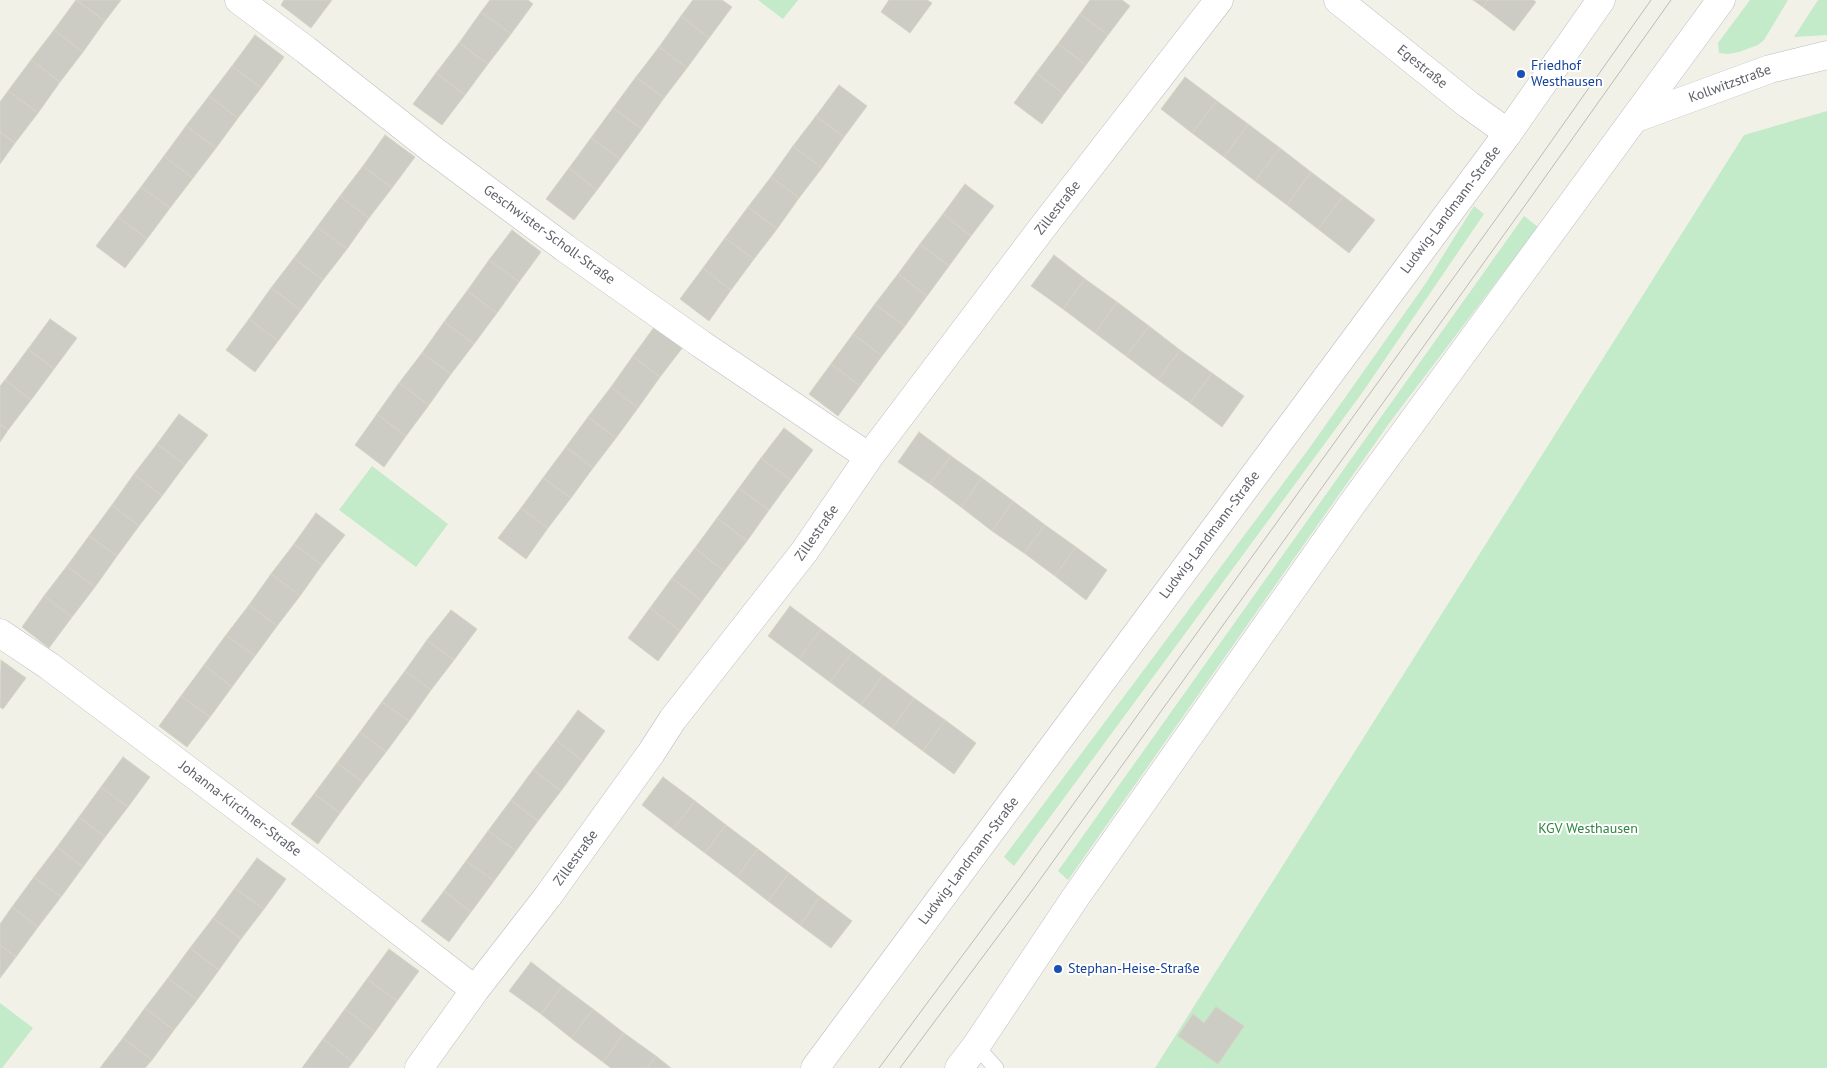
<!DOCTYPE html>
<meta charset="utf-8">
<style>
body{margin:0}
canvas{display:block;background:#f1f1e7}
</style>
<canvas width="1827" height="1068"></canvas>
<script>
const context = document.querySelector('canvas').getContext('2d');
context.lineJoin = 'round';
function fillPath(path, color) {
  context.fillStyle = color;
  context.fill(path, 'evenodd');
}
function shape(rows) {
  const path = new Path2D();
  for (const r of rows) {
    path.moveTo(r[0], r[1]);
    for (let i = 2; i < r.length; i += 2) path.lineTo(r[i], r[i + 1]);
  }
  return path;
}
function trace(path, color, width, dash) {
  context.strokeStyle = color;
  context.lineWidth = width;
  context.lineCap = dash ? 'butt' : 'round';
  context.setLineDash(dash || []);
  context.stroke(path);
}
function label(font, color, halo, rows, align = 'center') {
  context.font = font + ' "PT Sans",sans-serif';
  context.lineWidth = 4;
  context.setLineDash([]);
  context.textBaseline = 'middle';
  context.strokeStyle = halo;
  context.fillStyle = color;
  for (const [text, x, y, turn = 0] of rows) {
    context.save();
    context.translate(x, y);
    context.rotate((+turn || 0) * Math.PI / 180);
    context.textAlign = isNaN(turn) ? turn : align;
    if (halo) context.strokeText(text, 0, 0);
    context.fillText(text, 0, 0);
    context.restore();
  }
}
fillPath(shape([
 [758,0,798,0,783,19],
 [1750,0,1788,0,1764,40,1758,45,1739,52,1728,54,1719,53,1718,43],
 [1818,0,1827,0,1827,35,1794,37],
 [1827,111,1827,1068,1155,1068,1744,135],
 [1474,206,1484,214,1362,393,1014,866,1004,857,1308,450,1426,283],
 [1524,216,1538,227,1390,422,1068,880,1058,871],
 [372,466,448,524,416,567,339,510],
 [0,1003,33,1028,2,1068,0,1068]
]), '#c3eac9');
const building = shape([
 [76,0,121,0,105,21,76,0],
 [76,0,105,21,83,52,54,30,76,0],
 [284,0,332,0,311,28,281,5,284,0],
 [490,0,528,0,533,4,511,34,481,12,490,0],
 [693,0,722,0,732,7,709,38,681,16,693,0],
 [889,0,927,0,932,3,910,33,881,12,889,0],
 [1090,0,1122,0,1130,6,1108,35,1080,14,1090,0],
 [1473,0,1488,0,1483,7,1473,0],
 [1488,0,1533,0,1536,2,1514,31,1483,7,1488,0],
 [481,12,511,34,488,64,459,43,481,12],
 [1080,14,1108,35,1086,65,1058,44,1080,14],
 [681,16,709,38,687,68,659,47,681,16],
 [54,30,83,52,60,82,31,60,54,30],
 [255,35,284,57,261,88,232,66,255,35],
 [459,43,488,64,465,95,436,73,459,43],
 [1058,44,1086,65,1064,94,1036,73,1058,44],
 [659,47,687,68,664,98,636,77,659,47],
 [31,60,60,82,38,113,8,91,31,60],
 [232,66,261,88,238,118,209,96,232,66],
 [436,73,465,95,442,125,413,104,436,73],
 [1036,73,1064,94,1042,124,1014,103,1036,73],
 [636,77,664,98,642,129,613,108,636,77],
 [1185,77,1217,101,1192,133,1161,109,1185,77],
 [839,85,867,106,844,137,816,116,839,85],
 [8,91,38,113,15,143,0,132,0,102,8,91],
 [209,96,238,118,216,148,186,126,209,96],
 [1217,101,1248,124,1224,157,1192,133,1217,101],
 [613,108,642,129,620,159,591,138,613,108],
 [816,116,844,137,822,168,793,146,816,116],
 [1248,124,1280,148,1255,181,1224,157,1248,124],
 [186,126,216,148,193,178,164,156,186,126],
 [0,132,15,143,0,164,0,132],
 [385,135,415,157,392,188,363,166,385,135],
 [591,138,620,159,597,190,569,168,591,138],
 [793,146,822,168,799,198,771,177,793,146],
 [1280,148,1311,172,1287,205,1255,181,1280,148],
 [164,156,193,178,170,208,141,187,164,156],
 [363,166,392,188,369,218,340,196,363,166],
 [569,168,597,190,574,220,546,199,569,168],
 [1311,172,1343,196,1318,229,1287,205,1311,172],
 [771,177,799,198,777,229,748,207,771,177],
 [965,184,994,206,971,236,943,214,965,184],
 [141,187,170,208,147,239,118,217,141,187],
 [340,196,369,218,347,249,317,227,340,196],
 [1343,196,1375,220,1349,253,1318,229,1343,196],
 [748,207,777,229,754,259,725,238,748,207],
 [943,214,971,236,949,266,920,244,943,214],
 [118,217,147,239,125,268,96,246,118,217],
 [317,227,347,249,323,280,294,258,317,227],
 [512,230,541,252,519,282,489,260,512,230],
 [725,238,754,259,731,290,703,268,725,238],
 [920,244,949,266,927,296,898,274,920,244],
 [1054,255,1085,279,1063,309,1031,286,1054,255],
 [294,258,323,280,301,310,271,288,294,258],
 [489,260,519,282,497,313,467,291,489,260],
 [703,268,731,290,709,321,680,299,703,268],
 [898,274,927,296,905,326,875,304,898,274],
 [1085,279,1117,302,1095,333,1063,309,1085,279],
 [271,288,301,310,278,341,249,319,271,288],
 [467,291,497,313,474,344,444,322,467,291],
 [1117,302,1149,326,1126,356,1095,333,1117,302],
 [875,304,905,326,882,356,853,334,875,304],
 [50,319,77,338,54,369,28,349,50,319],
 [249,319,278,341,255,372,226,350,249,319],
 [444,322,474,344,451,374,422,353,444,322],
 [655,326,683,347,660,377,633,356,655,326],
 [1149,326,1180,350,1158,380,1126,356,1149,326],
 [853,334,882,356,860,386,831,364,853,334],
 [28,349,54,369,31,400,5,380,28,349],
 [1180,350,1212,373,1190,403,1158,380,1180,350],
 [422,353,451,374,429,405,399,383,422,353],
 [633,356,660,377,638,408,611,387,633,356],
 [831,364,860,386,838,416,809,394,831,364],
 [1212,373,1244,396,1222,427,1190,403,1212,373],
 [5,380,31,400,8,430,0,424,0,386,5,380],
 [399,383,429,405,406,436,377,414,399,383],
 [611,387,638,408,616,438,588,417,611,387],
 [179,414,208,435,185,465,157,444,179,414],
 [377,414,406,436,384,467,355,445,377,414],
 [588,417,616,438,593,468,566,447,588,417],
 [0,424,8,430,0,442,0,424],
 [784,428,813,450,791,480,761,458,784,428],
 [919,432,951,456,930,484,898,462,919,432],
 [157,444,185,465,162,496,134,474,157,444],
 [566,447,593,468,571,498,543,478,566,447],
 [951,456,982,478,961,507,930,484,951,456],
 [761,458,791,480,769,510,739,488,761,458],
 [134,474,162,496,139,526,112,505,134,474],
 [543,478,571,498,548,528,521,508,543,478],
 [982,478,1013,501,992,531,961,507,982,478],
 [739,488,769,510,747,541,717,518,739,488],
 [1013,501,1045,525,1024,553,992,531,1013,501],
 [112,505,139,526,117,556,89,536,112,505],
 [521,508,548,528,526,559,498,538,521,508],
 [316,513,345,535,322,565,294,544,316,513],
 [717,518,747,541,724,571,695,548,717,518],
 [1045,525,1076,547,1055,576,1024,553,1045,525],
 [89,536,117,556,95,587,67,566,89,536],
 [294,544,322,565,300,596,271,574,294,544],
 [1076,547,1107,570,1086,600,1055,576,1076,547],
 [695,548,724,571,702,601,672,578,695,548],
 [67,566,95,587,72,617,44,596,67,566],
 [271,574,300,596,277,626,249,605,271,574],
 [672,578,702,601,680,631,650,608,672,578],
 [44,596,72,617,49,648,22,627,44,596],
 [249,605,277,626,255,656,226,635,249,605],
 [790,606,821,629,799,659,768,636,790,606],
 [650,608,680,631,658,661,628,638,650,608],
 [451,610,477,629,454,660,427,640,451,610],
 [821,629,852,652,830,682,799,659,821,629],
 [226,635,255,656,232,687,204,665,226,635],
 [427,640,454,660,431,690,405,671,427,640],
 [852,652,883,675,861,705,830,682,852,652],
 [1,660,26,678,3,709,0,707,1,660],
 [204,665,232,687,210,717,181,696,204,665],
 [405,671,431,690,409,721,382,702,405,671],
 [883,675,914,698,892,728,861,705,883,675],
 [181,696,210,717,187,747,159,726,181,696],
 [914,698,945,720,923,751,892,728,914,698],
 [382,702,409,721,386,752,360,732,382,702],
 [578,710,605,731,583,761,556,740,578,710],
 [945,720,976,743,954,774,923,751,945,720],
 [360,732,386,752,363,782,337,763,360,732],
 [556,740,583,761,561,791,533,770,556,740],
 [123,757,150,777,128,807,101,787,123,757],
 [337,763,363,782,340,813,314,794,337,763],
 [533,770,561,791,538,821,511,800,533,770],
 [663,777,695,801,673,829,642,805,663,777],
 [101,787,128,807,105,837,79,817,101,787],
 [314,794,340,813,318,844,291,824,314,794],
 [511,800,538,821,516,851,488,831,511,800],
 [695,801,726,825,705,853,673,829,695,801],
 [79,817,105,837,83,867,57,847,79,817],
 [726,825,758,849,737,877,705,853,726,825],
 [488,831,516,851,494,881,466,861,488,831],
 [57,847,83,867,61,897,34,877,57,847],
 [758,849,789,873,768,901,737,877,758,849],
 [257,858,286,879,264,909,235,888,257,858],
 [466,861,494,881,471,912,444,891,466,861],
 [789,873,820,897,800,925,768,901,789,873],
 [34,877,61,897,38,927,12,907,34,877],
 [235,888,264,909,241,939,213,918,235,888],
 [444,891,471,912,449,942,421,921,444,891],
 [820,897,852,921,831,948,800,925,820,897],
 [12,907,38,927,16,957,0,945,0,924,12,907],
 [213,918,241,939,219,970,190,948,213,918],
 [0,945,16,957,0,978,0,945],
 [190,948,219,970,197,1000,168,978,190,948],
 [389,949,419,971,397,1001,367,979,389,949],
 [531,962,562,986,541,1014,509,991,531,962],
 [168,978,197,1000,174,1030,145,1008,168,978],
 [367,979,397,1001,375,1032,345,1009,367,979],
 [562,986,593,1009,571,1038,541,1014,562,986],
 [1216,1007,1244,1026,1218,1064,1178,1036,1193,1014,1204,1023,1216,1007],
 [145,1008,174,1030,152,1060,123,1038,145,1008],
 [345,1009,375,1032,353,1062,323,1039,345,1009],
 [593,1009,624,1033,603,1062,571,1038,593,1009],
 [624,1033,656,1056,647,1068,611,1068,603,1062,624,1033],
 [123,1038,152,1060,145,1068,100,1068,123,1038],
 [323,1039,353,1062,348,1068,302,1068,323,1039],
 [656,1056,671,1068,647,1068,656,1056]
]);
fillPath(building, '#cccbc4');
trace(building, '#d7d4c5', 1);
const service = shape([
 [976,1046,996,1068]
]);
const minor = shape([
 [239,0,306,50,433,150,565,248,701,344,869,457],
 [1338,0,1469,105,1508,133],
 [1636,118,1770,69,1827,55],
 [0,633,49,666,313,864,475,990],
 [419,1068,475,990,548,896,651,753,673,719,804,552,869,457,1042,228,1219,0]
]);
const secondary = shape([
 [815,1068,1508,133,1601,0],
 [959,1068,976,1046,1075,898,1352,504,1721,0]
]);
trace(service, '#bbbec3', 16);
trace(minor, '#bbbec3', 29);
trace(secondary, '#bcbec5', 29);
trace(service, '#fff', 15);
trace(minor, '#fff', 28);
trace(secondary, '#fff', 28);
trace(shape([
 [879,1068,1017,882,1514,194,1651,0],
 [900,1068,1031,892,1526,204,1671,0]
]), '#bababb', 1);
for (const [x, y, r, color] of [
 [1521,74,5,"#1a4fb4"],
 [1058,969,5,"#1a4fb4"]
]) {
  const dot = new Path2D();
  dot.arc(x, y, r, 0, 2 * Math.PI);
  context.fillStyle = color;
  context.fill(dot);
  trace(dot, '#fff', 2);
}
label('14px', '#164399', '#fff', [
 ["Friedhof",1531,66],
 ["Westhausen",1531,82],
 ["Stephan-Heise-Straße",1068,969]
], 'left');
label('14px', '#5e6168', '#fff', [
 ["Egestraße",1422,67,39],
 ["Kollwitzstraße",1730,84,-20],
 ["Zillestraße",1058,208,-52],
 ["Ludwig-Landmann-Straße",1451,210,-53],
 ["Geschwister-Scholl-Straße",549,235,36],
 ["Zillestraße",817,533,-55],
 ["Ludwig-Landmann-Straße",1210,535,-53],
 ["Johanna-Kirchner-Straße",240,809,37],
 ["Zillestraße",576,858,-54],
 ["Ludwig-Landmann-Straße",969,861,-53]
]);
label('14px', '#308542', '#fff', [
 ["KGV Westhausen",1588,829]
]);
</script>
